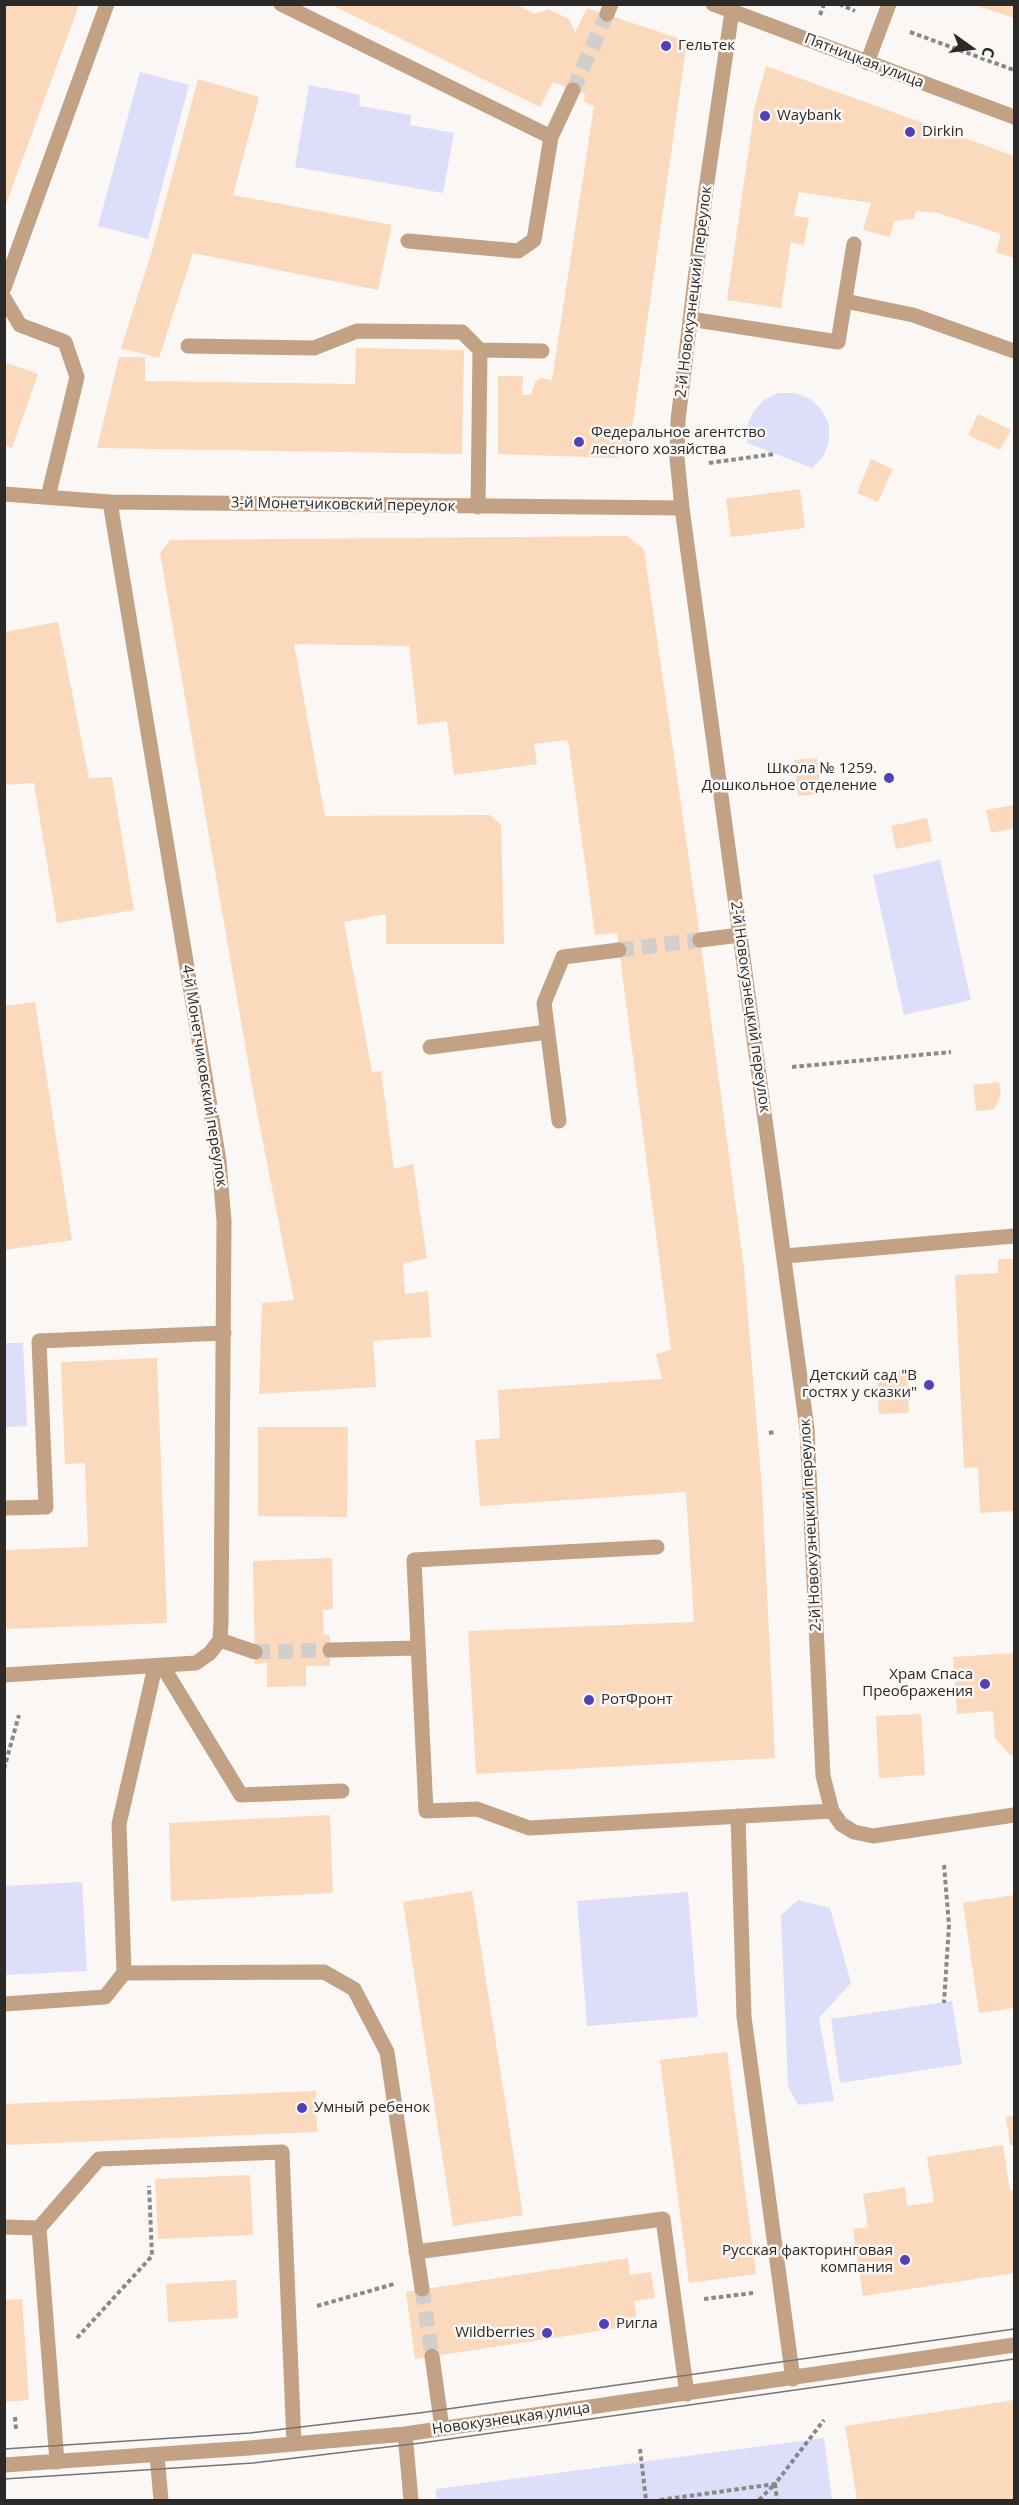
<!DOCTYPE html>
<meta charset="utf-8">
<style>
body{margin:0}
#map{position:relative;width:1019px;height:2505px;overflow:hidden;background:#faf7f4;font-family:"Open Sans",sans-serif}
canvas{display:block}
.frame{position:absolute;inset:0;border:6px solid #2b2a29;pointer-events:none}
.north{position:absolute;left:941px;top:18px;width:60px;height:60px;-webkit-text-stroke:4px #faf7f4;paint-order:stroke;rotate:104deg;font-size:16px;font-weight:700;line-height:24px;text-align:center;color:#2b2a29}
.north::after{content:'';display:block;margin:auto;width:21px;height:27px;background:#2b2a29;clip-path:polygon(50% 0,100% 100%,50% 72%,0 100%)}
</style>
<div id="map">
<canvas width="1019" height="2505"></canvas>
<div class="frame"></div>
<div class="north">С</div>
</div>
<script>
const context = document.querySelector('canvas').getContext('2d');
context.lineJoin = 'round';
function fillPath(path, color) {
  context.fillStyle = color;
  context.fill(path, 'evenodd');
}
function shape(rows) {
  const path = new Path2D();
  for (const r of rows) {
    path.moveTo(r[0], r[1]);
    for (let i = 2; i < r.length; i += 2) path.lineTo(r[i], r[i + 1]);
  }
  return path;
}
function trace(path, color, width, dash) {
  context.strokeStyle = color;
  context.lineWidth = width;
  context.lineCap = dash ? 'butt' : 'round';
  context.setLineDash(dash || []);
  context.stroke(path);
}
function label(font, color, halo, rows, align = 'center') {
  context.font = font + ' "Open Sans",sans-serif';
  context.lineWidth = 5;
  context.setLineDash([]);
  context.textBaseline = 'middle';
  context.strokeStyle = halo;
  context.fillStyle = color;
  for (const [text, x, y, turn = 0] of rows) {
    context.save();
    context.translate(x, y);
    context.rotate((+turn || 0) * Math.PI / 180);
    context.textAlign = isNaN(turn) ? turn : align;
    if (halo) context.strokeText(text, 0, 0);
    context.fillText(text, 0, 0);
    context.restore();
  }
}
fillPath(shape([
 [140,72,189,85,148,239,98,226],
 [309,85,360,95,359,106,411,115,410,125,454,133,443,193,295,167],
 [778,393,795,393,810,399,822,410,829,425,829,441,823,457,812,468,747,443,747,427,753,412,764,400],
 [940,860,971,1000,904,1015,873,875],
 [5,1343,23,1343,27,1426,5,1427],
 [82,1882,87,1971,5,1975,5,1886],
 [688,1892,698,2017,587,2026,577,1901],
 [798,1900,830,1908,851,1983,819,2018,834,2101,798,2105,788,2086,781,1915],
 [952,2001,962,2064,840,2083,831,2019],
 [824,2438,832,2500,436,2500,436,2489]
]), '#dddefa');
fillPath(shape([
 [330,4,516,4,534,14,548,9,569,19,575,33,587,8,687,41,629,450,617,458,498,454,498,376,523,376,522,395,531,395,535,382,541,378,552,380,594,106,584,102,585,94,553,82,540,107],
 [975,4,1014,4,1014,18,975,5],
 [4,5,79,5,5,207,4,207],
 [766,66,1014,156,1014,258,996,252,1001,234,938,213,916,211,914,219,894,221,890,237,863,230,871,203,799,192,794,216,809,218,804,245,791,242,781,308,727,300,755,106],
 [198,79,259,97,233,195,392,225,378,290,193,253,159,358,121,348,152,251],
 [356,348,464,350,462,454,97,448,119,357,145,357,145,381,355,384],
 [4,362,38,374,12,448,4,445],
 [978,414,1011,430,1000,450,968,435],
 [871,459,893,469,878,502,857,493],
 [800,489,805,528,731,537,726,499],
 [627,536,644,549,698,922,744,1268,762,1488,775,1758,476,1774,468,1631,694,1622,686,1492,480,1506,475,1440,500,1438,498,1390,662,1379,656,1354,671,1350,617,933,595,935,568,740,534,744,537,764,454,775,447,721,418,725,409,646,294,644,325,816,490,815,501,825,504,944,386,944,386,914,344,922,372,1072,381,1071,394,1169,413,1164,427,1258,403,1264,405,1294,428,1291,431,1337,373,1341,376,1387,259,1394,262,1303,294,1300,255,1102,160,553,170,540],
 [58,622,89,778,112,777,134,910,57,923,34,783,4,785,4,632],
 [817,758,821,794,798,796,794,760],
 [1014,805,1014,828,991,833,986,810],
 [927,818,932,841,896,849,891,826],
 [35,1002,72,1240,4,1250,4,1006],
 [999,1082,1001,1094,994,1109,976,1111,973,1085],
 [998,1259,1014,1259,1014,1511,980,1513,978,1467,964,1468,955,1275,998,1273],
 [157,1358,167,1623,4,1629,4,1550,88,1547,85,1463,65,1464,61,1362],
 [907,1369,909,1413,879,1414,876,1371],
 [258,1427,348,1427,347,1517,258,1516],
 [332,1558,333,1609,323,1610,324,1635,330,1635,330,1666,306,1666,306,1686,267,1687,267,1663,255,1664,253,1561],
 [1014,1653,1014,1756,1011,1756,995,1738,993,1711,957,1714,953,1657],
 [921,1714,925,1775,879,1778,876,1716],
 [330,1815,333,1893,171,1901,169,1823],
 [472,1891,523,2215,453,2226,403,1902],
 [1014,1895,1014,2008,979,2013,963,1903],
 [727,2052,756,2274,689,2283,660,2060],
 [316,2091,317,2132,5,2145,5,2104],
 [1014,2116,1014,2145,1010,2145,1006,2117],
 [1003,2145,1010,2191,1014,2190,1014,2273,863,2296,853,2229,868,2227,863,2194,905,2187,907,2206,934,2202,927,2157],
 [250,2175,253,2235,158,2239,155,2179],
 [628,2258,630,2275,651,2272,655,2298,634,2301,638,2325,415,2359,406,2292],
 [236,2280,238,2318,168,2322,166,2284],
 [22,2299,29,2400,4,2402,4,2300],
 [1014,2400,1014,2500,857,2500,845,2426]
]), '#fbd9bd');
trace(shape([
 [573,90,607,14],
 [619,950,700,940],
 [255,1652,330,1650],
 [422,2289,432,2356]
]), '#d1cecb', 15, [15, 8]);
trace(shape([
 [839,4,855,11],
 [820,15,824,4],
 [910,32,1014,70],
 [709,463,774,454],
 [792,1067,951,1052],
 [769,1433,775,1432],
 [4,1769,19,1715],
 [944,1865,949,1925,944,2003],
 [704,2299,753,2293],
 [317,2306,394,2284],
 [77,2338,152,2256,149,2186],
 [15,2417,16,2430],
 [640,2449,646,2500],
 [660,2500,775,2484,824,2420],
 [759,2500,775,2484,777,2500]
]), '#8b8987', 4, [4.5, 3]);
trace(shape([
 [281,4,551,137,573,90],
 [713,4,1014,117],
 [732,11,706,189,678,420,677,458,682,508,807,1429,823,1776,832,1811,841,1824,854,1832,873,1836,1014,1815],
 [607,14,611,4],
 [867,63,889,4],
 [408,241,518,251,534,240,551,137],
 [4,288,107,4],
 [4,298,20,325,65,342,77,377,48,497],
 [845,301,913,315,1014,351],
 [690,319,838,342,854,244],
 [188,346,314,348,357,331,462,332,480,350,478,507],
 [480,350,542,351],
 [4,494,110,502,682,508],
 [700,940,740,935],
 [430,1047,548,1032],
 [559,1121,544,1003,563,957,619,950],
 [785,1256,1014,1236],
 [4,1508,46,1507,39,1341,224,1333],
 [657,1547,414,1560,426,1811,477,1809,529,1828,832,1811],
 [220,1640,255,1652],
 [330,1650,418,1648],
 [155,1667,119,1824,124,1973,324,1972,354,1989,387,2052,422,2289],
 [163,1667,241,1795,342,1791],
 [4,1675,196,1663,210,1653,220,1640,221,1622,224,1221,219,1161,110,502],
 [738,1816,744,2017,793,2379],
 [4,2004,105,1997,124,1973],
 [4,2227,39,2228,57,2462],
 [39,2228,99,2159,282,2152,294,2444],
 [416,2252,663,2219,687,2394],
 [432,2356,442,2428],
 [405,2434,411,2500],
 [157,2455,161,2500],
 [4,2465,249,2448,405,2434,1014,2345]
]), '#c3a184', 15);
trace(shape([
 [4,2449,250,2433,419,2413,1014,2329],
 [4,2479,253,2463,421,2443,1014,2359]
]), '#787674', 1.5);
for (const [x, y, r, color] of [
 [666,46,6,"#5240b8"],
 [765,116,6,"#5240b8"],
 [910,132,6,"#5240b8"],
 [579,442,6,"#5240b8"],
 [889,778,6,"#5240b8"],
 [929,1385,6,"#5240b8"],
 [985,1684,6,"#5240b8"],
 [589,1700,6,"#5240b8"],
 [302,2108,6,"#5240b8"],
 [905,2260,6,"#5240b8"],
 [604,2324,6,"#5240b8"],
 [547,2333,6,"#5240b8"]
]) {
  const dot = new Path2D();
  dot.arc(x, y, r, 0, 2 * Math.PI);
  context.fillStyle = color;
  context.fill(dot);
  trace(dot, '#faf7f4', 2);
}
label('15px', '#2b2a29', '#faf7f4', [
 ["Гельтек",678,46],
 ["Waybank",777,116],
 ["Dirkin",922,132],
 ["Федеральное агентство",591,433],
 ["лесного хозяйства",591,450],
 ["Школа № 1259.",877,769,"right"],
 ["Дошкольное отделение",877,786,"right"],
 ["Детский сад \"В",917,1376,"right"],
 ["гостях у сказки\"",917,1393,"right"],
 ["Храм Спаса",973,1675,"right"],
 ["Преображения",973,1692,"right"],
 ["РотФронт",601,1700],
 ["Умный ребенок",314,2108],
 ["Русская факторинговая",893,2251,"right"],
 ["компания",893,2268,"right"],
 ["Ригла",616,2324],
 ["Wildberries",535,2333,"right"]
], 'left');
label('15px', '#2b2a29', '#faf7f4', [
 ["Пятницкая улица",864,61,21],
 ["2-й Новокузнецкий переулок",694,292,-83],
 ["3-й Монетчиковский переулок",343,505,1],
 ["2-й Новокузнецкий переулок",750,1007,82],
 ["4-й Монетчиковский переулок",204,1076,81],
 ["2-й Новокузнецкий переулок",811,1525,-93],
 ["Новокузнецкая улица",511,2419,-8]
]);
</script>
